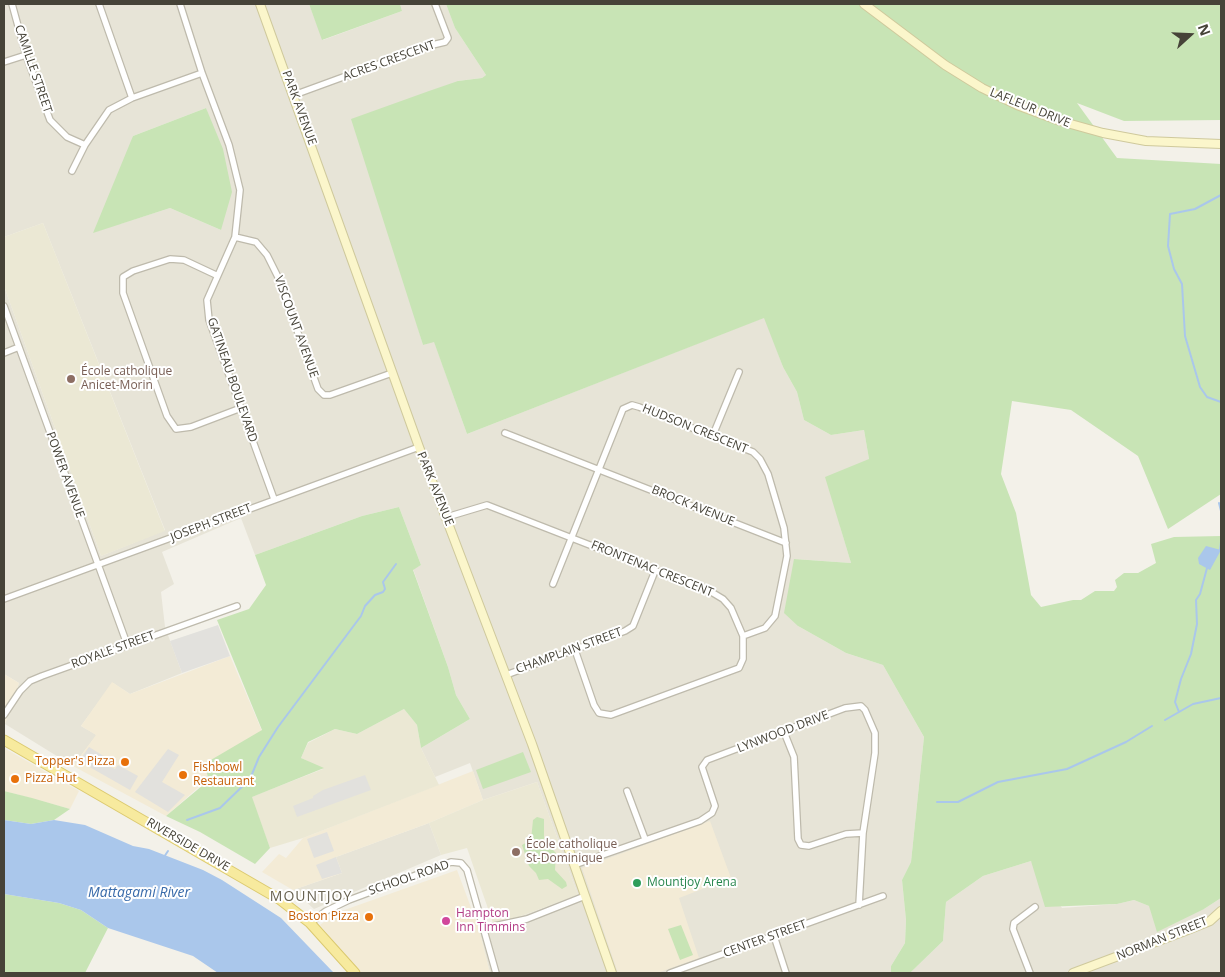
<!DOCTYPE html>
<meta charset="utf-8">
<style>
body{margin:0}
#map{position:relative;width:1225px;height:977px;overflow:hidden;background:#f3f1e9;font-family:"Open Sans",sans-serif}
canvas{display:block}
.frame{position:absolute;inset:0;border:5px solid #464338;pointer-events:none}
.north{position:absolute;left:1165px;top:10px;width:50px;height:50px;-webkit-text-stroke:4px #fff;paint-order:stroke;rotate:70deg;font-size:14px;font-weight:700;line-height:20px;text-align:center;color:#464338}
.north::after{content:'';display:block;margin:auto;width:18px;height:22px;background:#464338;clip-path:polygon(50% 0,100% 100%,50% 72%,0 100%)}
</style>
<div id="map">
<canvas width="1225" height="977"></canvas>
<div class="frame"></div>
<div class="north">N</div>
</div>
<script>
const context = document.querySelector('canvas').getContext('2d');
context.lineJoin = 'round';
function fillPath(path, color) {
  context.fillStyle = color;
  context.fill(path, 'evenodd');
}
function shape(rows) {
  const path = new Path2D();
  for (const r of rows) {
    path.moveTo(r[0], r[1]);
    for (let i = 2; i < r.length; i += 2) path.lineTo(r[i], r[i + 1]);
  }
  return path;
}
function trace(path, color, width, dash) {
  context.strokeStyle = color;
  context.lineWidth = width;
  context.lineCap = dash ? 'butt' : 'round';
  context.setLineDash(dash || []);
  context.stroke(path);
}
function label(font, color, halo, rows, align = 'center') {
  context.font = font + ' "Open Sans",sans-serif';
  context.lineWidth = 4;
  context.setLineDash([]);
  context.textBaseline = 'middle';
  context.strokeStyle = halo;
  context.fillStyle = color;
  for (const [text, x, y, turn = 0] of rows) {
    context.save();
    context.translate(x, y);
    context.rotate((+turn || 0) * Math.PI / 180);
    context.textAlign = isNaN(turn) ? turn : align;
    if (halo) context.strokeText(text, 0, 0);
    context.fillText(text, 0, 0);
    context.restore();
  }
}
fillPath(shape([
 [4,4,309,4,323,40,402,11,400,4,446,4,455,28,486,75,482,78,458,81,411,304,423,345,434,341,467,434,765,317,783,367,797,392,804,420,831,435,864,430,869,459,840,526,851,563,794,559,798,626,846,653,883,665,924,737,911,862,902,880,906,920,905,943,891,966,891,973,490,973,479,929,513,919,578,895,537,782,483,800,470,763,435,777,421,748,470,719,456,695,448,667,413,569,421,565,399,507,362,516,255,555,241,518,162,552,174,584,161,592,165,627,182,673,130,694,113,683,81,726,97,735,73,766,5,724,19,683,4,674,4,286,101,556,165,530,43,223,4,237],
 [206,108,221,230,170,208,120,224,133,136],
 [429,823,441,855,314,909,293,890,342,873,336,857],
 [1031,861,1062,908,1117,904,1134,900,1149,906,1204,909,1221,898,1221,973,910,973,943,941,946,902,983,876]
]), '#e7e4d7');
fillPath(shape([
 [230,656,262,731,166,816,73,766,96,735,81,726,112,682,130,694],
 [4,674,19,683,5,724,4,723],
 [4,748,79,791,70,809,4,791],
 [473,771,483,800,429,823,336,857,342,873,293,890,262,872,279,854,286,858,303,838],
 [710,821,731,878,679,898,699,958,657,973,618,973,582,868],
 [457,870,479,929,490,973,360,973,320,925,336,913]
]), '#f3ebd6');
fillPath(shape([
 [43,223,165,531,101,556,4,286,4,237],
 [404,709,417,725,421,748,439,785,303,838,270,848,251,797,323,769,301,758,308,743,335,729,357,734],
 [537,782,578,895,513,919,493,923,467,848,441,855,429,823,483,800]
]), '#ebe8d4');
fillPath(shape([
 [309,4,400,4,402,11,322,40],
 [446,4,1221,4,1221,120,1124,121,1077,103,1117,158,1221,164,1221,494,1168,529,1138,456,1071,410,1012,401,1001,474,1016,513,1031,595,1041,607,1073,600,1081,600,1095,591,1114,591,1117,587,1115,580,1124,573,1138,573,1156,563,1151,544,1174,537,1221,536,1221,898,1204,909,1157,932,1149,906,1134,900,1117,904,1045,907,1031,861,983,876,946,902,943,941,910,973,891,973,891,966,905,943,906,920,902,880,911,862,924,737,883,665,846,653,798,626,784,613,794,559,851,563,825,477,869,459,864,430,831,435,804,420,797,392,783,367,764,318,467,434,434,342,423,345,351,119,429,91,458,81,482,78,486,75,455,28],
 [206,108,223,149,232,192,221,230,170,208,93,233,133,136],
 [399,507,421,565,413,570,448,667,456,695,470,719,421,748,417,725,404,709,357,734,335,729,308,742,301,758,324,768,252,797,270,848,255,864,200,832,166,816,209,780,204,764,262,730,217,620,249,609,266,585,255,555,362,516],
 [523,752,531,772,483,789,476,770],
 [4,791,32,798,70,809,54,820,31,824,4,820],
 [537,817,544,819,544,841,556,853,555,870,566,882,567,886,562,889,548,879,539,880,536,873,529,866,522,845,531,840,533,820],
 [4,894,59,903,81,910,108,928,85,973,4,973],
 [681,925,693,955,680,960,668,929]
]), '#c8e4b5');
fillPath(shape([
 [218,625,230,656,182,673,170,641],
 [89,747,107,758,105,764,115,769,118,765,138,776,130,790,79,761],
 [168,749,179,755,162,782,185,795,168,812,135,792],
 [365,775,371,790,297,817,293,806,313,798,313,796,323,790],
 [327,832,334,851,314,858,307,839],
 [336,857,342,873,322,879,316,865]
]), '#e2e1dd');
fillPath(shape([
 [1206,546,1221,550,1210,570,1199,564,1198,558],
 [4,820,31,824,54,820,85,825,133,846,149,849,203,870,222,880,281,918,334,973,218,973,193,956,108,928,81,910,59,903,4,894]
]), '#aac7eb');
trace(shape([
 [1221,195,1195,209,1170,214,1168,246,1174,269,1182,284,1185,336,1200,387,1207,397,1221,402],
 [1219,503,1221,511],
 [1220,550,1221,542],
 [1179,712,1175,702,1181,679,1191,654,1197,624,1196,600,1200,594,1207,568],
 [1165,720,1193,704,1221,698],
 [937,802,958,802,998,782,1067,769,1126,742,1152,726],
 [187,820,220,808,250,779,259,757,278,727,361,616,365,606,375,595,383,592,385,589,383,582,396,564],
 [164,857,168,851]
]), '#aac7eb', 2);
const street = shape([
 [12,4,26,55,50,120,67,137,85,145],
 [99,4,132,98],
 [180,4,202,73,229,145,240,190,235,237,207,300,209,320,274,499],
 [4,62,26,55],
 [294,95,428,46,445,42,448,38,435,4],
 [72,171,85,145,109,110,132,98,202,73],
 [235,237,256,242,267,255,278,277,318,389,324,395,330,395,392,373],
 [216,275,184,260,170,259,133,271,123,277,123,293,167,416,176,429,191,427,241,408],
 [4,306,127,644],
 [4,353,19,347],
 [505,433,786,543],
 [713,435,739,372],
 [447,517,487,505,713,593,723,599,731,608,743,636,743,659,739,668,611,715,599,713,594,705,575,650],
 [553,584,623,409,632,405,639,407,753,452,760,459,768,474,784,528,787,556,775,616,765,628,743,636],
 [4,599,419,447],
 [506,675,625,631,633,626,655,571],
 [4,715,20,691,30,681,42,676,237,606],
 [784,732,794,757,798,839,801,845,809,846,846,834,863,833],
 [627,791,645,839],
 [574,865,700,821,712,813,715,806,702,767,707,760,845,708,861,706,865,710,875,733,875,753,863,833,859,905],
 [310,923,326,911,349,900,451,862,461,863,467,870,496,973],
 [485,928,527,919,585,896],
 [774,936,786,973],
 [670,973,883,896],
 [1030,973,1013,929,1014,923,1035,907]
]);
const secondary = shape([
 [260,4,419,447,532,744,612,973],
 [864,4,945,65,982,88,1017,105,1060,121,1103,133,1146,141,1221,144],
 [1073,973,1185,931,1210,921,1221,911]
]);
const primary = shape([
 [4,740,279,899,310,923,355,973]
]);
trace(street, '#bebaac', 8);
trace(secondary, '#cfc99c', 10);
trace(primary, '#dbc96f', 11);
trace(street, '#fff', 5.5);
trace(secondary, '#fbf6cb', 8);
trace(primary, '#f7ea9e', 9);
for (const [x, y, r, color] of [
 [71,379,5,"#8d6e63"],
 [125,762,5,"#e8710a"],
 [183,775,5,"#e8710a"],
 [15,779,5,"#e8710a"],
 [516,852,5,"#8d6e63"],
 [637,883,5,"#2e9e5b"],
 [369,917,5,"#e8710a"],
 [446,921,5,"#d1479c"]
]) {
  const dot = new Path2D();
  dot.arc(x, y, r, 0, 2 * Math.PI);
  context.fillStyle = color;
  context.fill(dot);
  trace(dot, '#fff', 2);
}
label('12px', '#464338', '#fff', [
 ["ACRES CRESCENT",389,61,-20],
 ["CAMILLE STREET",33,69,71],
 ["PARK AVENUE",299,108,70],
 ["LAFLEUR DRIVE",1030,108,22],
 ["VISCOUNT AVENUE",296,327,70],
 ["GATINEAU BOULEVARD",232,380,71],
 ["HUDSON CRESCENT",695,429,22],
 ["POWER AVENUE",65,475,70],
 ["PARK AVENUE",435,489,68],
 ["BROCK AVENUE",693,506,22],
 ["JOSEPH STREET",211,523,-21],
 ["FRONTENAC CRESCENT",652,569,22],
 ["ROYALE STREET",113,650,-20],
 ["CHAMPLAIN STREET",569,651,-20],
 ["LYNWOOD DRIVE",783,732,-21],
 ["RIVERSIDE DRIVE",188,845,30],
 ["SCHOOL ROAD",409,878,-19],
 ["CENTER STREET",765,939,-20],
 ["NORMAN STREET",1162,939,-22]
]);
label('12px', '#785e54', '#fff', [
 ["École catholique",81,372],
 ["Anicet-Morin",81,386],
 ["École catholique",526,845],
 ["St-Dominique",526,859]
], 'left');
label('12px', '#c56008', '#fff', [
 ["Topper's Pizza",115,762],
 ["Fishbowl",193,768,"left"],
 ["Restaurant",193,782,"left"],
 ["Pizza Hut",25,779,"left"],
 ["Boston Pizza",359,917]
], 'right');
label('12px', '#27864d', '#fff', [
 ["Mountjoy Arena",647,883]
], 'left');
label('12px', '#b23c85', '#fff', [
 ["Hampton",456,914],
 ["Inn Timmins",456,928]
], 'left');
label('italic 14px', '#396baa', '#fff', [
 ["Mattagami River",139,893]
]);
context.letterSpacing = '1px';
label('14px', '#686250', '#fff', [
 ["MOUNTJOY",311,897]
]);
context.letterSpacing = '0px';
</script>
